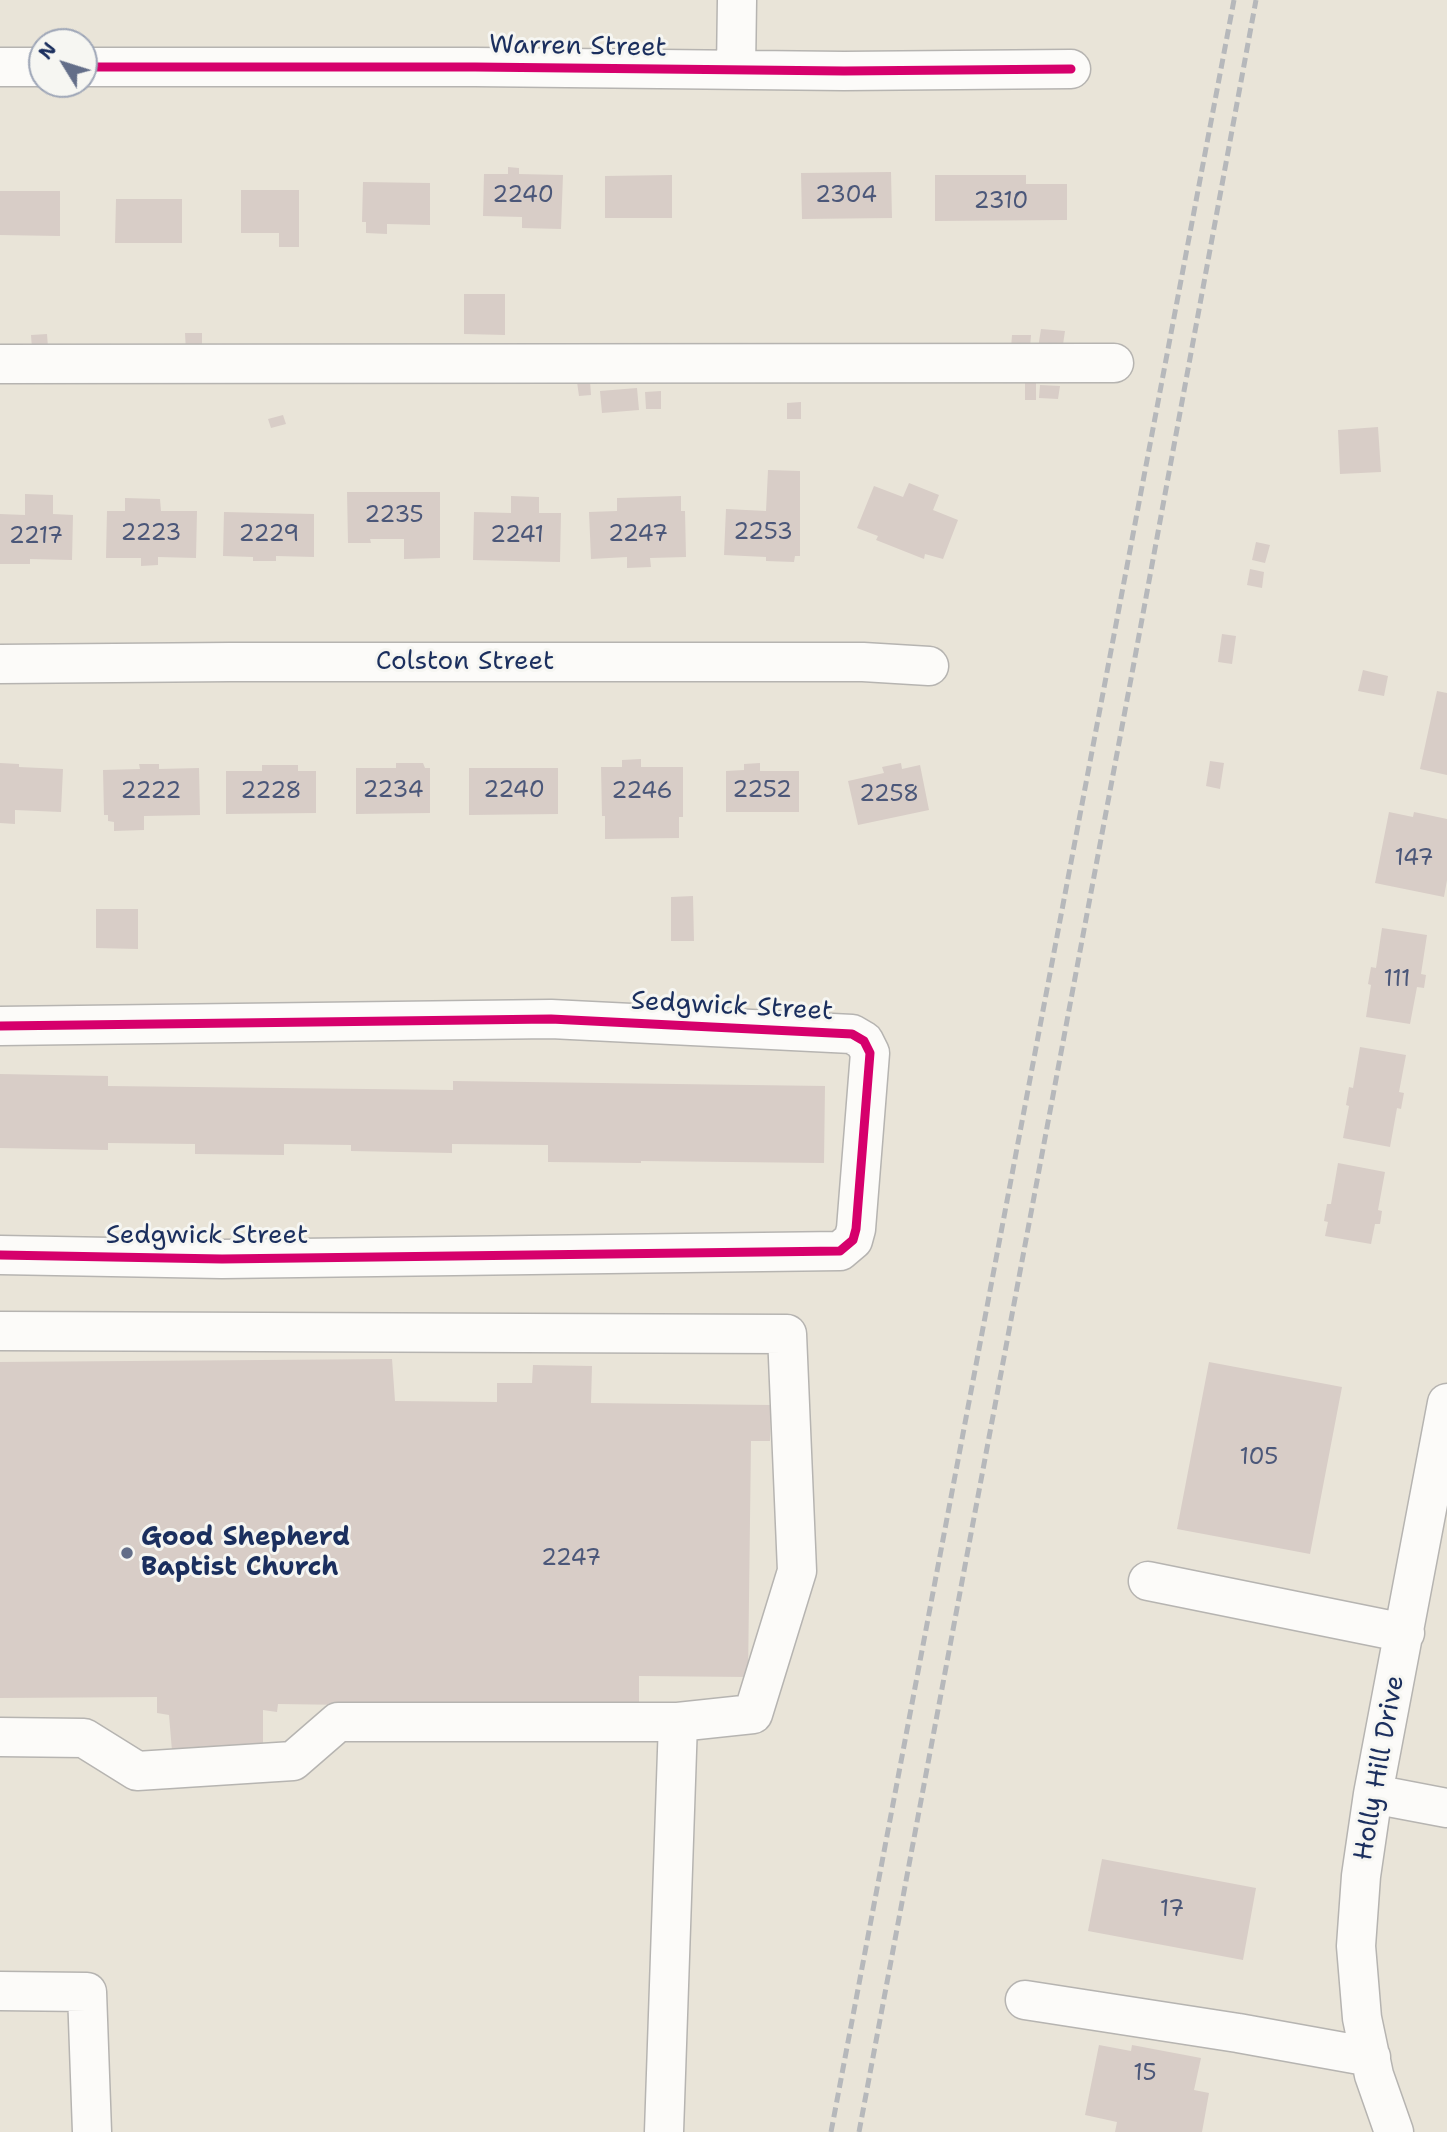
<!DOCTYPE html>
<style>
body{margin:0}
#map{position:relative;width:1447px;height:2132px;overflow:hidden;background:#e9e4d8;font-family:"Shantell Sans",sans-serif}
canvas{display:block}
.north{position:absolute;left:28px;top:28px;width:70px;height:70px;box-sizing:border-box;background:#f6f6f2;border:2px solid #9ea6b7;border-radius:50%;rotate:308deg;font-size:19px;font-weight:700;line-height:28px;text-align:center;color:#1b2f5e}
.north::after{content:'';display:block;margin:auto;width:24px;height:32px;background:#636e89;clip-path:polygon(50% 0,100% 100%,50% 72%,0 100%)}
</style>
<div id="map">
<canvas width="1447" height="2132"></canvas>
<div class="north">N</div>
</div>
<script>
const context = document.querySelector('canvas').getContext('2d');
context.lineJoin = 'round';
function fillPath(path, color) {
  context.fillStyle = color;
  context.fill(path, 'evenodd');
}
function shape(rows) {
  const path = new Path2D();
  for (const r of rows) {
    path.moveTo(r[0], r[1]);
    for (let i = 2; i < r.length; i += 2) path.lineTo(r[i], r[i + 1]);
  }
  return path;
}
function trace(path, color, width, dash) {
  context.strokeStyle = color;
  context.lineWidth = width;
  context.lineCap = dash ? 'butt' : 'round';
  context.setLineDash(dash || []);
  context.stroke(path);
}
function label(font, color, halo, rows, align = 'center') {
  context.font = font + ' "Shantell Sans",sans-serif';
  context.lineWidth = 6;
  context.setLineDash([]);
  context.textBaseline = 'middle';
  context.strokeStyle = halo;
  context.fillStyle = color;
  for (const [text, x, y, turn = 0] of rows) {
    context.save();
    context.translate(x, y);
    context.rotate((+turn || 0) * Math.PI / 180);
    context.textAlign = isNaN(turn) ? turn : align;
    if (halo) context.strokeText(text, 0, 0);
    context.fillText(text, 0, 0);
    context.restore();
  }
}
fillPath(shape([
 [508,167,519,168,519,174,563,175,561,229,522,228,522,217,483,216,484,174,508,174],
 [891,172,892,218,802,219,801,173],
 [672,175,672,218,605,218,605,176],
 [935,175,1026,175,1026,184,1067,184,1067,220,935,221],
 [363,182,430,183,430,225,387,224,387,234,366,233,366,222,362,222],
 [241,190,299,190,299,247,279,247,279,233,241,233],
 [0,191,60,191,60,236,0,235],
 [116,199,182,199,182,243,115,243],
 [464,294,505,294,505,335,464,334],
 [1041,329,1065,331,1062,351,1038,348],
 [185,333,202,333,202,351,186,352],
 [47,334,48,348,32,349,31,335],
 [1012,335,1031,335,1030,348,1011,348],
 [1036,380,1036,400,1025,400,1025,381],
 [590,381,591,395,579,396,577,382],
 [1040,385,1060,386,1058,399,1039,398],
 [637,388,639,410,602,413,600,391],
 [661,391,661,409,646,409,645,392],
 [801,402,801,419,787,419,787,403],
 [283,415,286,424,271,428,268,419],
 [1378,427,1381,472,1340,474,1338,430],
 [768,470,800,471,800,556,795,556,794,562,766,561,766,557,724,555,726,509,766,511],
 [909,483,939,495,933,510,958,520,943,559,925,554,924,559,876,540,878,536,857,528,874,486,903,497],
 [347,492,440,492,440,558,404,559,404,539,370,539,371,543,348,543],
 [25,494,53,495,53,514,73,515,72,560,30,559,30,564,0,564,0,514,25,515],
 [511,496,539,497,539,513,561,513,560,562,473,560,474,512,511,513],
 [681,496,681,511,685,511,686,557,650,558,651,567,627,568,627,557,591,559,589,512,617,511,617,498],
 [125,498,160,499,161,511,197,511,196,558,158,557,158,565,141,566,141,558,106,558,107,511,125,511],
 [224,512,314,514,314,557,276,556,276,561,253,561,253,557,223,556],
 [1256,542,1270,545,1265,563,1252,560],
 [1250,569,1264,572,1262,588,1247,585],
 [1222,634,1236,636,1232,664,1218,662],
 [1363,670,1388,676,1384,696,1358,691],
 [1437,691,1447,693,1447,775,1420,769],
 [641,759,641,767,683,767,683,817,679,817,679,838,605,839,605,816,602,816,601,767,622,767,622,760],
 [1210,761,1224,763,1220,789,1206,786],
 [0,763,19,764,19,767,63,769,61,812,15,810,15,824,0,823],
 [396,763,423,763,425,768,430,768,430,813,356,814,356,768,396,768],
 [760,763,760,771,799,771,799,812,726,812,726,771,744,770,744,764],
 [901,763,902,769,920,765,929,810,858,825,848,781,884,773,882,767],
 [139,764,159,764,159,769,199,768,200,815,144,816,144,830,114,831,114,822,108,821,108,815,104,815,103,770,140,769],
 [262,765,298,765,298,771,316,771,316,813,226,814,226,771,262,771],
 [469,768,558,768,558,814,469,815],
 [1389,812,1413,817,1414,812,1447,819,1447,880,1444,897,1375,883],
 [693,896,694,941,671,941,671,897],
 [96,909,138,909,138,949,96,948],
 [1382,928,1427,935,1421,974,1426,975,1424,988,1417,987,1410,1024,1366,1017,1371,985,1368,984,1371,967,1376,968],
 [1360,1047,1406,1055,1399,1092,1404,1093,1401,1109,1397,1108,1390,1147,1343,1138,1349,1106,1346,1105,1349,1087,1353,1088],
 [0,1074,108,1076,108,1086,453,1090,453,1081,825,1086,824,1163,641,1161,641,1163,548,1162,548,1145,452,1144,452,1153,351,1151,351,1145,284,1144,284,1155,195,1154,195,1144,108,1143,108,1150,0,1148],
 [1338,1163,1385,1172,1378,1210,1382,1211,1380,1224,1375,1224,1371,1244,1325,1236,1328,1222,1324,1221,1327,1204,1331,1204],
 [392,1359,395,1401,497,1402,497,1383,532,1383,533,1365,592,1366,591,1403,771,1405,770,1441,751,1441,748,1677,639,1676,639,1709,278,1704,277,1712,263,1710,263,1752,172,1751,169,1715,157,1713,157,1697,0,1698,0,1362],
 [1209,1362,1342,1387,1310,1554,1177,1529],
 [1102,1859,1256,1888,1243,1960,1088,1931],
 [1099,2045,1131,2051,1132,2045,1201,2058,1194,2090,1209,2093,1202,2132,1115,2132,1117,2122,1085,2115]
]), '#d8cdc7');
const minor = shape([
 [0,67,42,67],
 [84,67,475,67,844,71,1071,69],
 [736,70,737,0],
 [0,364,1114,363],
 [0,664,230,662,863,662,929,666],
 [0,1026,551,1019,852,1034,864,1041,870,1053,856,1229,853,1240,840,1251,222,1259,0,1255],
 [0,1331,787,1334,797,1571,753,1714,678,1722],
 [1148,1581,1405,1633],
 [0,1737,84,1738,137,1771,293,1761,338,1722,678,1722,664,2132],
 [1373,1794,1447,1808],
 [0,1991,87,1992,92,2132],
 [1025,2000,1238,2033,1371,2057],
 [1394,2132,1374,2075,1362,2018,1356,1946,1361,1876,1373,1794,1447,1403]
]);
trace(minor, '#b6b4b1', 41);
trace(minor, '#fcfbf9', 38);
trace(shape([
 [831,2132,1234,0],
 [859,2132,1133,668,1256,0]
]), '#b6b8bb', 5, [10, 5]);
trace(shape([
 [84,67,475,67,844,71,1071,69],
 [0,1026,551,1019,852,1034,864,1041,870,1053,856,1229,853,1240,840,1251,222,1259,0,1255]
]), '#d6006c', 9);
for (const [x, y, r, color] of [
 [127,1553,7,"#636e89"]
]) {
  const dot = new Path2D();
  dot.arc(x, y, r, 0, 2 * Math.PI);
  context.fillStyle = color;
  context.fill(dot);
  trace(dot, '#f6f6f2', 2.5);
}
label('23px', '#4b5779', null, [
 ["2240",523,196],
 ["2304",846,196],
 ["2310",1001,202],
 ["2235",394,516],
 ["2253",763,533],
 ["2223",151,534],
 ["2229",269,535],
 ["2247",638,535],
 ["2241",517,536],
 ["2217",36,537],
 ["2234",393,791],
 ["2240",514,791],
 ["2252",762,791],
 ["2222",151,792],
 ["2228",271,792],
 ["2246",642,792],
 ["2258",889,795],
 ["147",1414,859],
 ["111",1397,980],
 ["105",1259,1458],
 ["2247",571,1559],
 ["17",1172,1910],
 ["15",1145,2074]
]);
label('26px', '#1b2f5e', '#f6f6f2', [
 ["Warren Street",578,47,1],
 ["Colston Street",465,662],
 ["Sedgwick Street",732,1007,3],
 ["Sedgwick Street",207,1236],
 ["Holly Hill Drive",1380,1768,-80]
]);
label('bold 26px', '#1b2f5e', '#f6f6f2', [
 ["Good Shepherd",141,1538],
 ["Baptist Church",141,1568]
], 'left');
</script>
